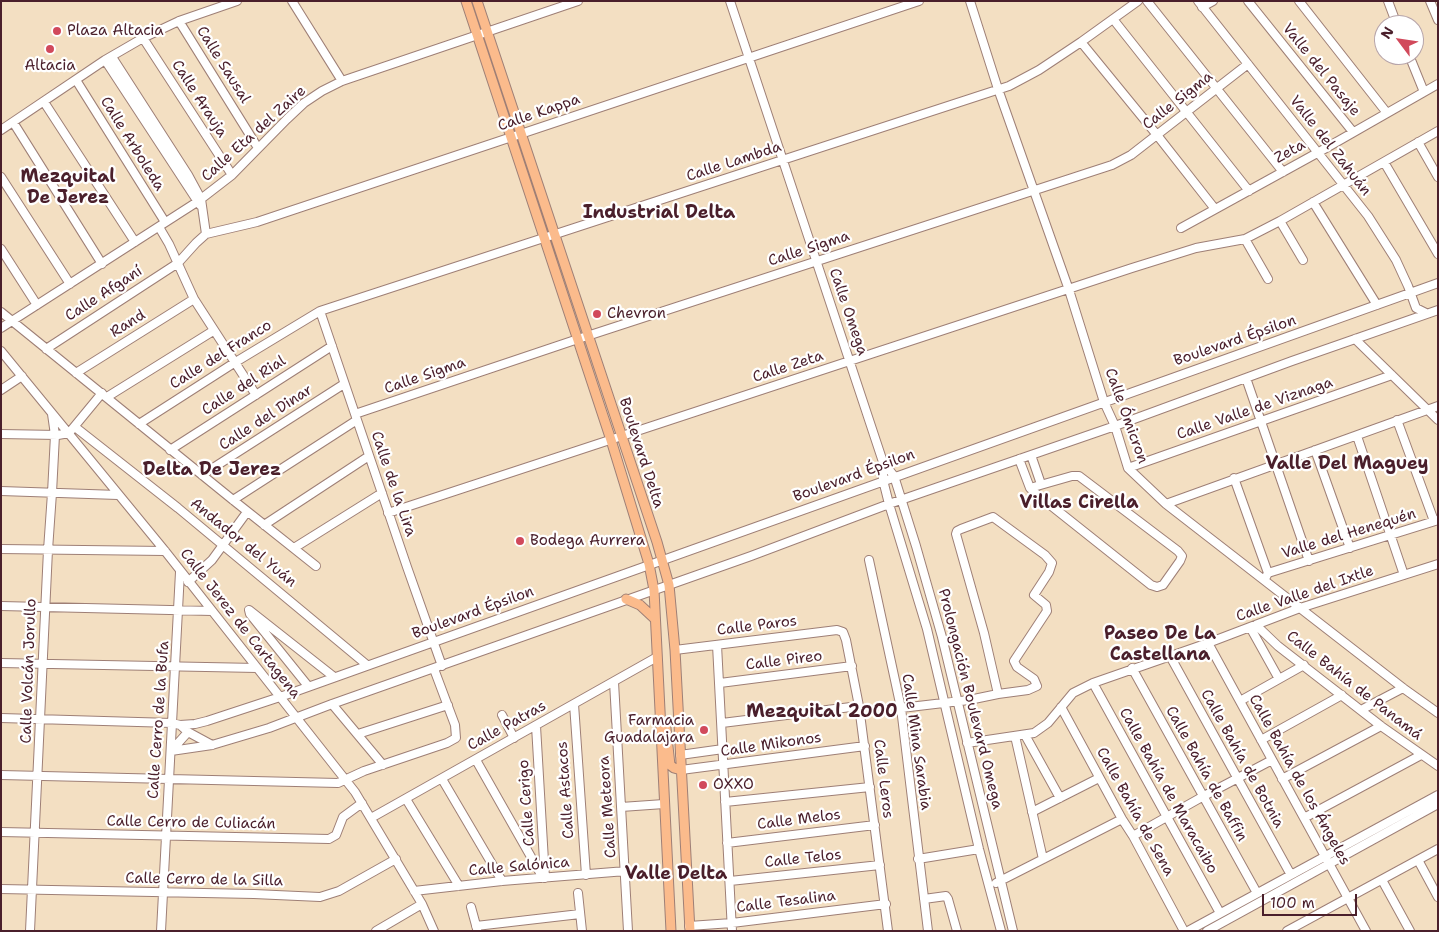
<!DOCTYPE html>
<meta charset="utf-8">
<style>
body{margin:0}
#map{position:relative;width:1439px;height:932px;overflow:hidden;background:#f3dfc2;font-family:"Shantell Sans",sans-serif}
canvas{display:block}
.frame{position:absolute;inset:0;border:2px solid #4a1f2b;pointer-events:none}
.north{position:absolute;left:1374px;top:15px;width:50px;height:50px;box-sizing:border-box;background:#fff;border:1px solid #b7a5aa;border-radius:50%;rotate:301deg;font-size:14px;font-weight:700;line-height:20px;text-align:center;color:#4a1f2b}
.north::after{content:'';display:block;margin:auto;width:18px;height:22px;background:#d1495b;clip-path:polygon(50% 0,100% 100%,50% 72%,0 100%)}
.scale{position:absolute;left:1262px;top:894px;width:95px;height:22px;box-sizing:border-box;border:2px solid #4a1f2b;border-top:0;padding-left:6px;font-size:15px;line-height:18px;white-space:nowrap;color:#4a1f2b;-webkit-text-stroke:4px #fff;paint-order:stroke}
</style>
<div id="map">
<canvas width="1439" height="932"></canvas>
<div class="frame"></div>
<div class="north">N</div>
<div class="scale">100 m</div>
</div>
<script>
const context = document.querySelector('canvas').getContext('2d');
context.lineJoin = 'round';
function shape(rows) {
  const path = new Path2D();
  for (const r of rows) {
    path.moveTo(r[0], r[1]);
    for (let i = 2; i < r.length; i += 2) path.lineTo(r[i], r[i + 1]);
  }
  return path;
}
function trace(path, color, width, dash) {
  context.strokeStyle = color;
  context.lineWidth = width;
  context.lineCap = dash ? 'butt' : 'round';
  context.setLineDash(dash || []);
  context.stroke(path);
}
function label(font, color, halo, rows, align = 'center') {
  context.font = font + ' "Shantell Sans",sans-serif';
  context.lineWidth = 4.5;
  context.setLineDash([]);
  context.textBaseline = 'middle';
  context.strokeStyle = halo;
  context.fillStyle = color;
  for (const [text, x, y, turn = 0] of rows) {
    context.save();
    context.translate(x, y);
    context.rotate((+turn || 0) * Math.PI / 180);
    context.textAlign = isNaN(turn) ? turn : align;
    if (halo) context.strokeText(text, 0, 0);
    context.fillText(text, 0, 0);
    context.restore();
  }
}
const minor = shape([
 [292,1,342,81],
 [730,1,883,462,894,476,916,546,942,637,1013,931],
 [970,1,998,89,1069,290,1104,402,1115,426,1128,468,1166,504,1403,688,1438,713],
 [1147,1,1283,172],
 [1198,1,1368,216,1396,260,1408,286,1416,308,1426,313],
 [1248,1,1353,132],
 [1299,1,1387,113],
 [1388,1,1397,25],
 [1430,1,1438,20],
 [1202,7,1213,1],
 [1113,19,1249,191],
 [179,21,258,148],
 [143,38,232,175],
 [1081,42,1157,135,1215,209],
 [1409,55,1424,92],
 [112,57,188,175,201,199,206,234],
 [105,60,200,205],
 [76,80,165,222],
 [44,102,135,242],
 [13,122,102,264],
 [1,130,105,60,143,38,179,21,237,1],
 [1418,142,1438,177],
 [1384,162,1438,254],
 [1,177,70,284],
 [1313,202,1377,305],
 [1280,221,1303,260],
 [159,227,169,244,194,299,256,395],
 [1181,228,1319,152,1438,84],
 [1245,239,1268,279],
 [1,249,37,305],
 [320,311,407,567,442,666],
 [1,312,233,500,316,566],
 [1,328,197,202,232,175,287,119,304,103,322,91,342,81,578,1],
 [1355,339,1438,420],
 [46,349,178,263,196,243,206,234,257,222,919,1],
 [1,351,165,551,355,792,422,904,434,931],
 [76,373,194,299],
 [1246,378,1309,561],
 [1,390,22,376],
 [107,397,213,331],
 [355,414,578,339,1112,165,1131,155,1248,64],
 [1397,420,1434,521],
 [139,424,234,363,320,311,1009,86,1039,70,1081,42,1138,1],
 [75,427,178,508,367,665],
 [1,434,58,435,69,433,102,393],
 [1357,436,1404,575],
 [170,450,332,346],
 [1315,450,1350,548],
 [1031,455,1041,484],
 [1019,459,1030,488,1034,492,1151,585,1157,587,1163,585,1180,561,1182,556,1178,551,1079,476,1072,476,1030,488],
 [883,462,883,480,889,504,927,629,979,849,1001,931],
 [1128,468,1392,375],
 [202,475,344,384],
 [1234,478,1268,573,1266,577],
 [1,491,118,495],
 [233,500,357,420],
 [1166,504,1438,406],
 [388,513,1132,268,1196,248,1245,239,1280,221,1438,131],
 [264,525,369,456],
 [294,548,382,493],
 [1,549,165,551],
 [869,560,901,708,928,931],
 [1268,573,1438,520],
 [188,582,212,560,247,512],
 [1,606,212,611],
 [1256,625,1278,646,1381,726,1438,766],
 [1250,627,1279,679],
 [1208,643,1366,931],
 [717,645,732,931],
 [675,650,837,630,843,632,846,640,859,706,888,931],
 [1170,656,1291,875],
 [1,663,257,668],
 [1132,668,1257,893],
 [614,682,628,931],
 [720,683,852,666],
 [1093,683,1220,913],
 [308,686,250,614,249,610,334,677],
 [1240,701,1304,665],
 [332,704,383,765],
 [574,704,586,875],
 [1061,707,1122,819,1133,836,1184,931],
 [901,708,969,700,998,694,1028,690,1037,686,1034,679,1017,667,1014,661,1047,611,1046,605,1034,595,1049,572,1052,563,1045,555,993,517,961,529,957,531,956,534,984,633,998,694],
 [1361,710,1403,688],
 [502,715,514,738],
 [1,718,172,723,180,725,195,724,207,721,280,697,1438,283],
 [722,723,859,706],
 [180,725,188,732,212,745],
 [536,726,545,878],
 [358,734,448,705],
 [1025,735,1060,798],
 [1015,736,1043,859],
 [1261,740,1342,695],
 [967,743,1034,733,1048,723,1073,693,1093,683,1208,643,1300,608,1438,564],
 [171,751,212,745,269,728,332,704,751,556,889,504,1115,426,1292,361,1438,310],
 [171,751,188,732],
 [680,755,723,749],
 [476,760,543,878],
 [681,770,865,746],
 [1,775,338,783,364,771,447,743,456,738,455,725,434,669],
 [442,779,502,881],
 [1282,779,1381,726],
 [406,799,459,886],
 [725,802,870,787],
 [621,807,664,804],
 [1032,812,1099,778],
 [371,818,657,657],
 [1304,818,1421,755],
 [1,832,329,839,336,835,343,817,362,803],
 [1133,836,1202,797,1272,760],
 [727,843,875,825],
 [918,859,979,849],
 [1418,860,1438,897],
 [1382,880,1410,931],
 [730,881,880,865],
 [996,883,1122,819],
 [1,889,254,894,320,897,339,891,396,859],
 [414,891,502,881,626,871],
 [578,893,582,931],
 [924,899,946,896,948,899,957,931],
 [471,907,477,929],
 [476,926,580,914],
 [689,926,732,923,886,904],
 [30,931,48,550,52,493,55,435,52,414],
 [161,931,180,572],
 [376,931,422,904],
 [1188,931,1438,795],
 [1207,931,1438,804],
 [1287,931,1438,849]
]);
const major = shape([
 [466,1,611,440,649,564,654,590,671,931],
 [477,1,657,542,669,585,675,650,690,931],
 [626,599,640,605,655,619],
 [666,728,670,765,674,768,681,770]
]);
trace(minor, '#9e7f76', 10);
trace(major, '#9e7f76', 11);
trace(minor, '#fff', 8);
trace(major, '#fbbb8c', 9);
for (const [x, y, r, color] of [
 [57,31,5,"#d1495b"],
 [50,49,5,"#d1495b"],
 [597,314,5,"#d1495b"],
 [520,541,5,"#d1495b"],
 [704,730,5,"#d1495b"],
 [703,785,5,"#d1495b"]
]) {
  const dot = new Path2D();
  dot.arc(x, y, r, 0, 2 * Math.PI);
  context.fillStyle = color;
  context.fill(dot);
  trace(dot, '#fff', 2);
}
label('15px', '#4a1f2b', '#fff', [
 ["Plaza Altacia",67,31],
 ["Altacia",50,66,"center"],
 ["Chevron",607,314],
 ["Bodega Aurrera",530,541],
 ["Farmacia",694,721,"right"],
 ["Guadalajara",694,738,"right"],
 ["OXXO",713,785]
], 'left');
label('15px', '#4a1f2b', '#fff', [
 ["Calle Sausal",223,65,58],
 ["Valle del Pasaje",1321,70,51],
 ["Calle Arauja",199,99,57],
 ["Calle Sigma",1178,101,-38],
 ["Calle Kappa",539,113,-19],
 ["Calle Eta del Zaire",254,134,-42],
 ["Calle Arboleda",132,144,58],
 ["Valle del Zahuán",1330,146,52],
 ["Zeta",1290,152,-29],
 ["Calle Lambda",734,162,-18],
 ["Calle Sigma",809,249,-18],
 ["Calle Afganí",104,294,-33],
 ["Calle Omega",848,312,71],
 ["Rand",128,324,-32],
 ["Boulevard Épsilon",1235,341,-19],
 ["Calle del Franco",221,355,-32],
 ["Calle Zeta",788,367,-18],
 ["Calle Sigma",425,376,-19],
 ["Calle del Rial",244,386,-33],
 ["Calle Valle de Viznaga",1255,409,-19],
 ["Calle Ómicron",1126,416,70],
 ["Calle del Dinar",266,418,-33],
 ["Boulevard Delta",641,453,72],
 ["Boulevard Épsilon",854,476,-20],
 ["Calle de la Lira",393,484,71],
 ["Valle del Henequén",1349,534,-17],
 ["Andador del Yuán",243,543,39],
 ["Calle Valle del Ixtle",1305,594,-19],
 ["Boulevard Épsilon",473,613,-20],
 ["Calle Jerez de Cartagena",240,624,52],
 ["Calle Paros",757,626,-7],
 ["Calle Pireo",784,661,-7],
 ["Calle Volcán Jorullo",29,671,-88],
 ["Calle Bahía de Panamá",1354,686,38],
 ["Prolongación Boulevard Omega",970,699,76],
 ["Calle Cerro de la Bufa",159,720,-86],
 ["Calle Patras",507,726,-29],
 ["Calle Mina Sarabia",916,742,82],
 ["Calle Mikonos",771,745,-8],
 ["Calle Bahía de Botnia",1242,759,61],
 ["Calle Bahía de Baffin",1206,774,61],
 ["Calle Leros",883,779,83],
 ["Calle Bahía de los Ángeles",1299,780,61],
 ["Calle Astacos",566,790,-94],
 ["Calle Bahía de Maracaibo",1168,791,61],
 ["Calle Cerigo",527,803,-94],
 ["Calle Meteora",608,807,-94],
 ["Calle Bahía de Sena",1135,812,61],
 ["Calle Melos",799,820,-7],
 ["Calle Cerro de Culiacán",191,823,1],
 ["Calle Telos",803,859,-6],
 ["Calle Salónica",519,867,-5],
 ["Calle Cerro de la Silla",204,880,1],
 ["Calle Tesalina",786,902,-7]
]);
label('bold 18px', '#4a1f2b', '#fff', [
 ["Mezquital",68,177],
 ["De Jerez",68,198],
 ["Industrial Delta",659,213],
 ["Valle Del Maguey",1347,464],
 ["Delta De Jerez",212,470],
 ["Villas Cirella",1079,503],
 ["Paseo De La",1160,634],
 ["Castellana",1160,655],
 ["Mezquital 2000",822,712],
 ["Valle Delta",676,874]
]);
</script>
